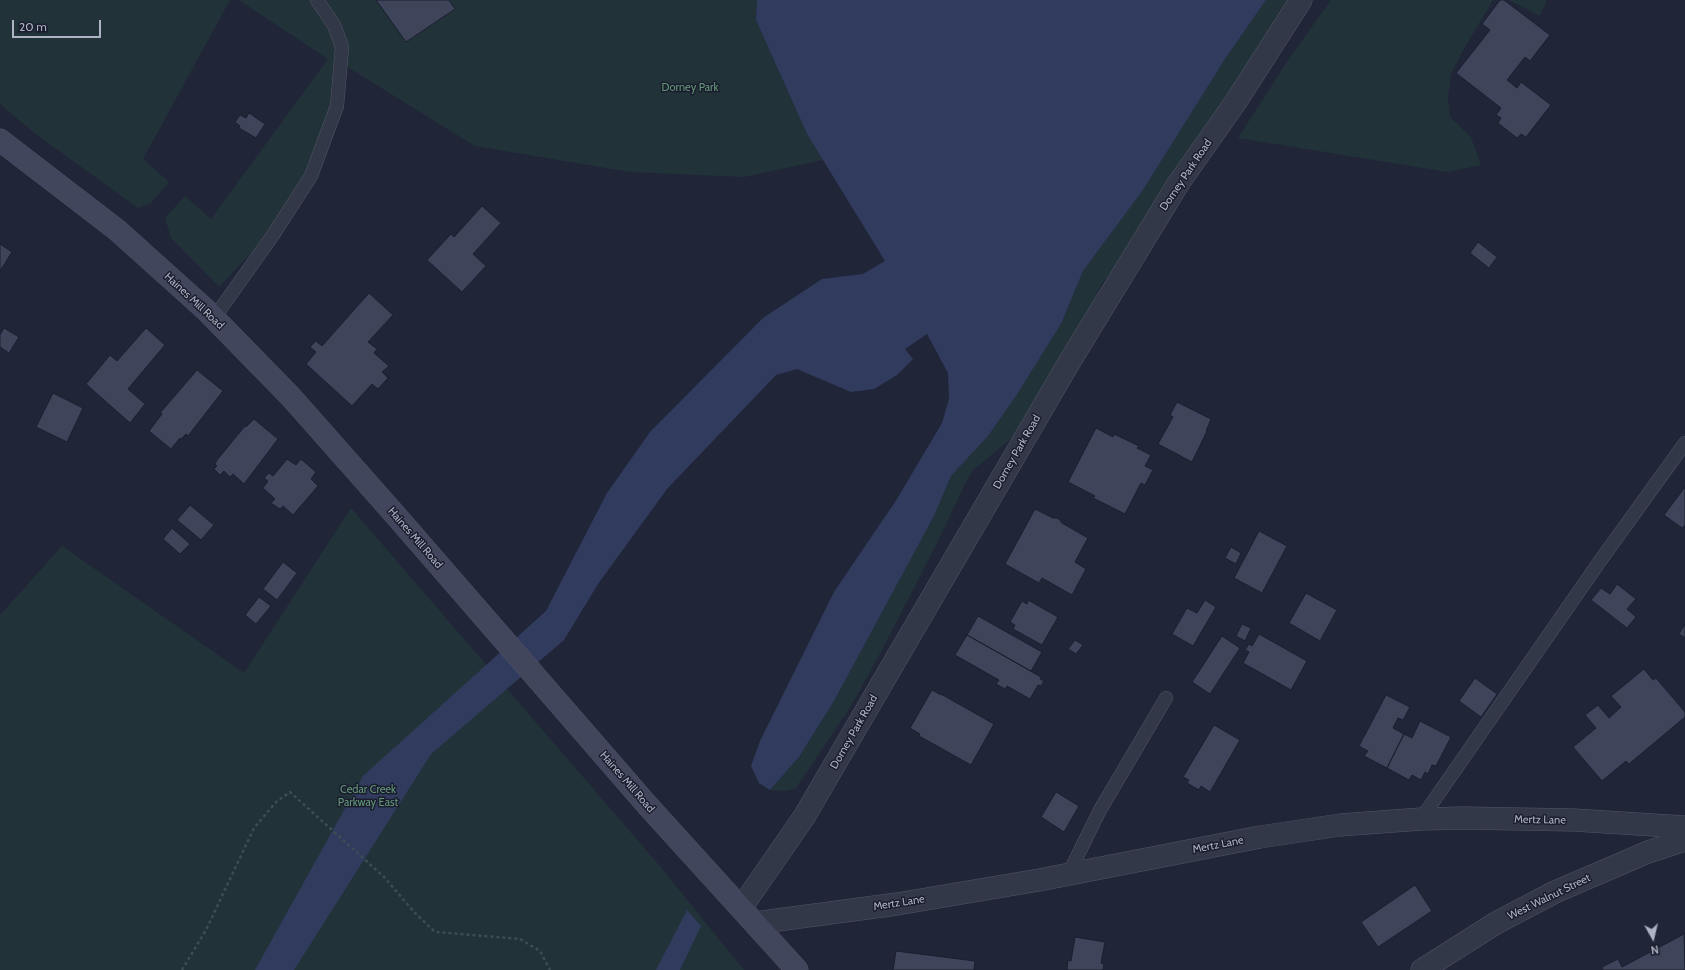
<!DOCTYPE html>
<style>
body{margin:0}
#map{position:relative;width:1685px;height:970px;overflow:hidden;background:#202638;font-family:Cabin,sans-serif}
canvas{display:block}
.north{position:absolute;left:1633px;top:918px;width:40px;height:40px;-webkit-text-stroke:3px #191d2d;paint-order:stroke;rotate:172deg;font-size:11px;font-weight:700;line-height:16px;text-align:center;color:#adb2c5}
.north::after{content:'';display:block;margin:auto;width:14px;height:18px;background:#adb2c5;clip-path:polygon(50% 0,100% 100%,50% 72%,0 100%)}
.scale{position:absolute;left:12px;top:20px;width:89px;height:18px;box-sizing:border-box;border:2px solid #adb2c5;border-top:0;padding-left:5px;font-size:12px;line-height:14px;white-space:nowrap;color:#adb2c5;-webkit-text-stroke:3px #191d2d;paint-order:stroke}
</style>
<div id="map">
<canvas width="1685" height="970"></canvas>
<div class="north">N</div>
<div class="scale">20 m</div>
</div>
<script>
const context = document.querySelector('canvas').getContext('2d');
context.lineJoin = 'round';
function fillPath(path, color) {
  context.fillStyle = color;
  context.fill(path, 'evenodd');
}
function shape(rows) {
  const path = new Path2D();
  for (const r of rows) {
    path.moveTo(r[0], r[1]);
    for (let i = 2; i < r.length; i += 2) path.lineTo(r[i], r[i + 1]);
  }
  return path;
}
function trace(path, color, width, dash) {
  context.strokeStyle = color;
  context.lineWidth = width;
  context.lineCap = dash ? 'butt' : 'round';
  context.setLineDash(dash || []);
  context.stroke(path);
}
function label(font, color, halo, rows, align = 'center') {
  context.font = font + ' Cabin,sans-serif';
  context.lineWidth = 3;
  context.setLineDash([]);
  context.textBaseline = 'middle';
  context.strokeStyle = halo;
  context.fillStyle = color;
  for (const [text, x, y, turn = 0] of rows) {
    context.save();
    context.translate(x, y);
    context.rotate((+turn || 0) * Math.PI / 180);
    context.textAlign = isNaN(turn) ? turn : align;
    if (halo) context.strokeText(text, 0, 0);
    context.fillText(text, 0, 0);
    context.restore();
  }
}
fillPath(shape([
 [0,0,230,0,143,159,169,182,150,204,138,208,33,132,0,104],
 [239,0,757,0,756,20,807,134,823,160,744,177,630,172,475,146,341,63,334,61,334,90,329,111,309,174,254,250,219,287,171,238,165,218,185,196,211,219,328,59],
 [1266,0,1292,0,1123,260,1102,283,1086,316,1012,438,973,470,965,484,937,543,883,648,851,706,796,788,784,791,770,790,799,757,834,701,934,516,951,476,988,436,1016,396,1061,324,1083,271,1143,190,1225,59],
 [1331,0,1493,0,1462,52,1451,74,1448,98,1450,117,1471,137,1481,165,1448,172,1238,138,1286,63],
 [1509,0,1547,0,1540,16],
 [351,508,659,865,744,970,0,970,0,615,62,546,244,673]
]), '#223239');
fillPath(shape([
 [757,0,1266,0,1225,59,1143,190,1083,271,1061,324,1016,396,988,436,951,476,934,516,834,701,799,757,770,790,759,783,751,766,760,741,834,592,897,499,942,423,949,399,948,373,927,334,905,349,913,359,897,375,874,389,851,392,797,369,776,375,667,489,598,584,564,640,431,754,294,970,255,970,363,776,546,611,607,493,650,432,763,318,822,279,863,274,885,261,807,134,756,20],
 [687,910,701,926,680,970,656,970]
]), '#313b5e');
const building = shape([
 [376,0,449,0,455,9,406,42,376,0],
 [1500,0,1504,0,1550,35,1530,61,1525,57,1507,80,1517,88,1521,82,1551,105,1526,137,1521,134,1517,138,1498,123,1501,118,1496,115,1501,108,1456,73,1490,30,1482,24,1500,0],
 [249,113,265,124,256,138,239,128,240,126,235,122,240,115,246,118,249,113],
 [482,206,501,223,473,254,486,266,462,292,427,260,451,234,454,237,482,206],
 [1478,242,1497,257,1489,268,1470,253,1478,242],
 [0,244,12,252,0,271,0,244],
 [369,293,393,315,368,342,377,349,374,353,389,366,382,372,388,378,378,389,372,384,352,406,306,364,316,352,310,347,316,341,322,346,369,293],
 [4,328,19,337,9,353,0,347,0,335,4,328],
 [146,328,165,345,128,389,145,404,130,423,86,384,110,355,117,361,146,328],
 [197,370,223,391,188,436,186,434,181,439,180,438,171,449,149,431,162,414,160,413,197,370],
 [53,393,83,408,67,442,36,427,53,393],
 [1177,402,1211,419,1206,431,1207,431,1192,462,1158,444,1173,417,1170,415,1177,402],
 [254,419,278,439,244,484,233,474,230,477,224,471,220,475,214,469,217,466,215,464,217,460,245,426,246,427,254,419],
 [1096,428,1113,437,1114,434,1139,446,1137,448,1151,455,1145,466,1153,470,1145,485,1141,483,1125,514,1093,498,1095,496,1068,482,1096,428],
 [287,459,296,465,301,459,316,472,311,479,318,486,293,515,283,506,280,509,271,503,275,499,263,488,268,481,264,478,269,473,273,476,287,459],
 [1685,487,1685,526,1684,526,1682,528,1664,515,1685,487],
 [190,505,214,525,201,540,177,520,190,505],
 [1035,509,1053,518,1057,518,1060,520,1062,523,1088,538,1075,562,1086,569,1072,595,1042,578,1039,583,1005,564,1035,509],
 [172,528,190,544,180,554,163,539,172,528],
 [1259,531,1287,546,1262,593,1234,578,1259,531],
 [1231,547,1241,553,1236,564,1225,558,1231,547],
 [283,562,297,573,277,600,263,589,283,562],
 [1617,584,1636,599,1627,609,1636,617,1627,628,1591,600,1601,588,1610,594,1617,584],
 [1306,593,1337,610,1320,641,1289,623,1306,593],
 [259,597,271,606,256,624,245,615,259,597],
 [1028,600,1058,617,1042,645,1013,629,1015,625,1010,622,1022,601,1027,604,1028,600],
 [1205,600,1216,607,1193,646,1172,634,1187,608,1197,613,1205,600],
 [978,616,1042,652,1031,671,967,635,978,616],
 [1242,624,1251,628,1245,641,1236,636,1242,624],
 [1685,624,1685,638,1679,634,1685,624],
 [1259,634,1307,661,1291,690,1243,663,1249,652,1245,650,1249,644,1252,646,1259,634],
 [967,635,1041,677,1040,679,1044,681,1041,686,1038,685,1030,699,1007,686,1005,689,996,684,999,680,955,655,967,635],
 [1222,636,1240,648,1210,694,1192,682,1222,636],
 [1075,640,1083,645,1076,654,1068,649,1075,640],
 [1644,669,1653,680,1656,678,1685,712,1685,717,1629,764,1626,761,1602,781,1573,747,1596,728,1585,715,1598,705,1609,718,1621,707,1611,696,1644,669],
 [1475,678,1497,694,1481,717,1459,701,1475,678],
 [932,690,941,695,941,694,994,724,971,765,919,736,920,734,910,728,932,690],
 [1386,695,1410,707,1403,720,1398,718,1393,728,1404,734,1387,768,1364,756,1368,751,1359,746,1386,695],
 [1420,721,1451,737,1436,766,1432,765,1428,774,1425,772,1421,780,1412,775,1409,780,1387,768,1404,734,1412,738,1420,721],
 [1214,725,1240,740,1210,792,1201,786,1199,790,1187,783,1189,780,1183,777,1214,725],
 [1056,792,1079,806,1064,832,1041,817,1056,792],
 [1415,885,1432,911,1378,947,1361,922,1415,885],
 [1684,934,1685,970,1603,970,1602,967,1618,959,1622,967,1684,934],
 [1075,937,1105,942,1101,963,1104,964,1103,970,1067,970,1068,960,1071,961,1075,937],
 [896,951,975,961,974,970,893,970,896,951]
]);
fillPath(building, '#3e455a');
trace(building, '#1b1f2f', 1);
const lane = shape([
 [214,318,273,235,311,176,337,106,342,47,334,25,317,0],
 [1421,819,1600,561,1685,443],
 [1068,875,1100,810,1166,698]
]);
const street = shape([
 [741,908,804,817,1070,361,1178,184,1235,103,1301,0],
 [755,923,897,904,1039,880,1260,837,1340,825,1421,819,1464,818,1574,820,1685,827],
 [1422,970,1496,923,1555,892,1648,852,1685,840]
]);
const secondary = shape([
 [0,140,117,230,206,310,291,397,398,518,648,806,797,970]
]);
trace(lane, '#515566', 14);
trace(street, '#515566', 23);
trace(secondary, '#515566', 23);
trace(shape([
 [182,970,206,930,254,828,276,802,290,792,384,877,415,913,435,932,520,939,540,951,550,970]
]), '#3c4e54', 2.5, [3, 3]);
trace(lane, '#333849', 13);
trace(street, '#333849', 22);
trace(secondary, '#41465c', 22);
label('11px', '#649779', '#191d2d', [
 ["Dorney Park",690,88],
 ["Cedar Creek",368,790],
 ["Parkway East",368,803]
]);
label('11px', '#adb2c5', '#191d2d', [
 ["Dorney Park Road",1186,175,-56],
 ["Haines Mill Road",194,301,43],
 ["Dorney Park Road",1017,452,-60],
 ["Haines Mill Road",415,538,49],
 ["Dorney Park Road",854,732,-60],
 ["Haines Mill Road",627,782,49],
 ["Mertz Lane",1540,820,1],
 ["Mertz Lane",1218,845,-11],
 ["West Walnut Street",1549,897,-26],
 ["Mertz Lane",899,903,-9]
]);
</script>
